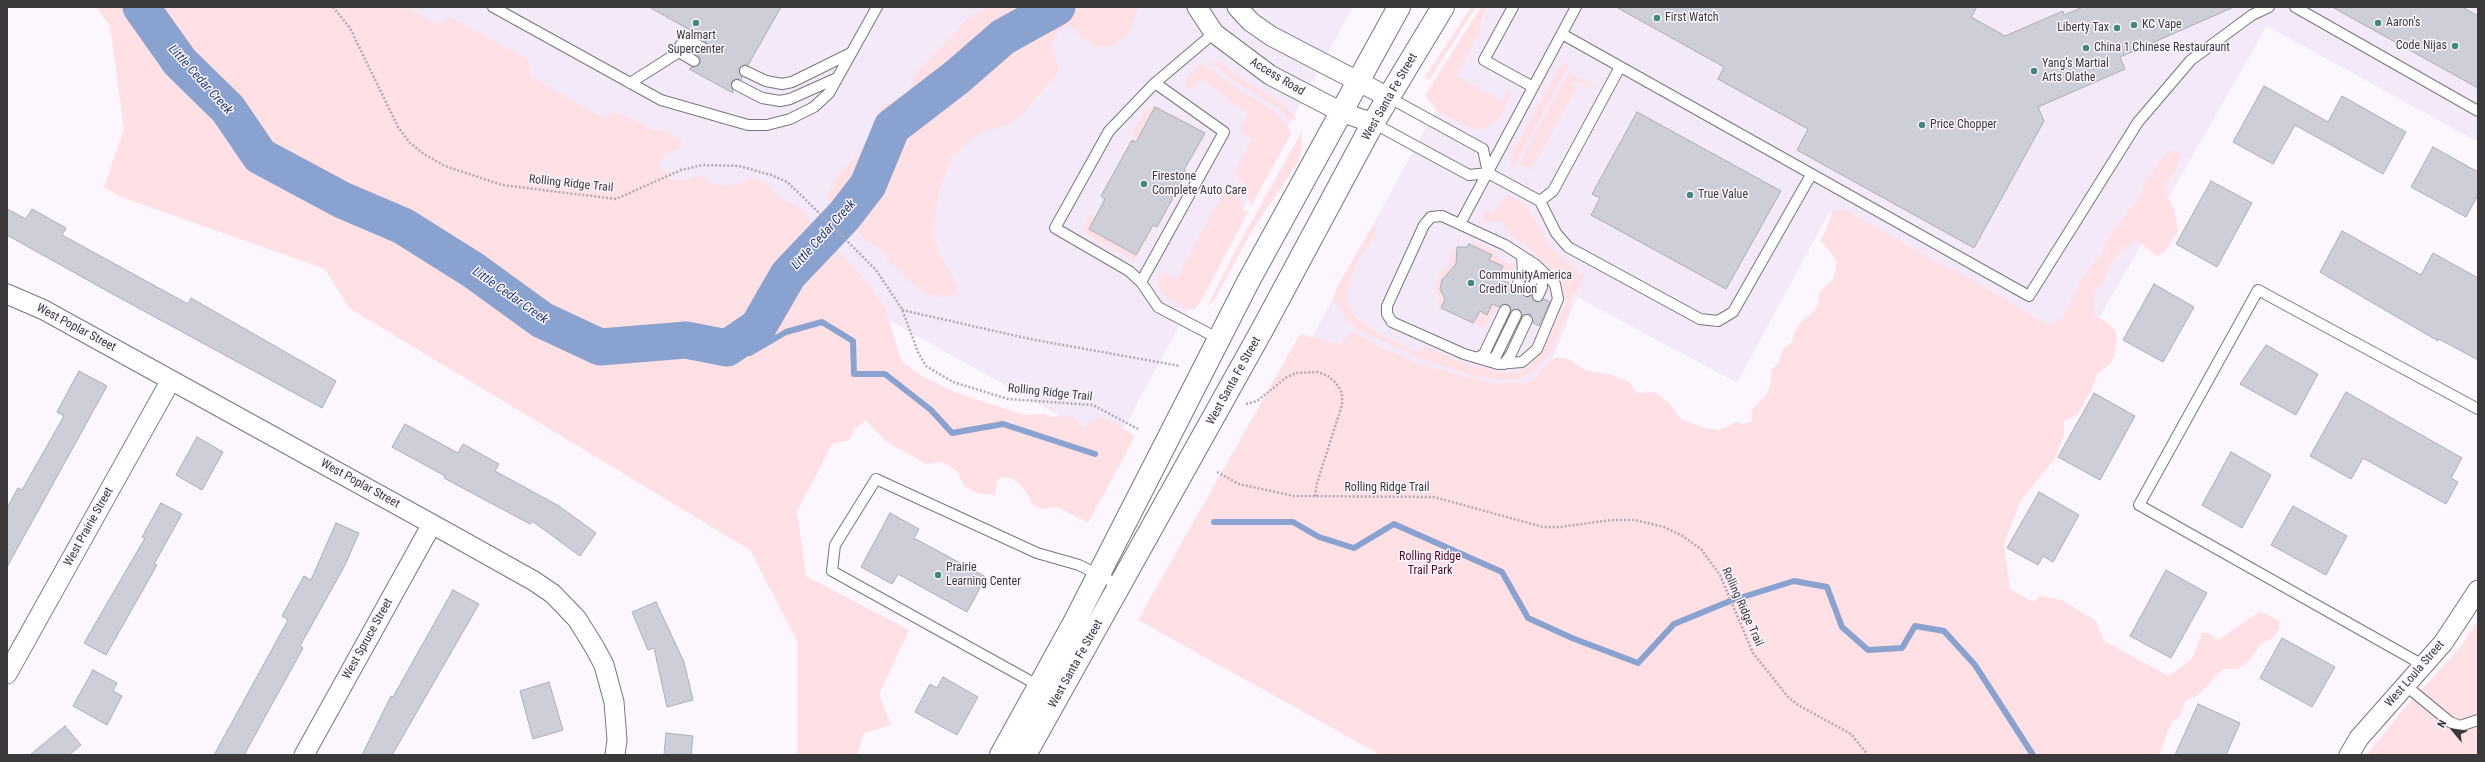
<!DOCTYPE html>
<meta charset="utf-8">
<style>
body{margin:0}
#map{position:relative;width:2485px;height:762px;overflow:hidden;background:#fcf6ff;font-family:"Roboto Condensed",sans-serif}
canvas{display:block}
.frame{position:absolute;inset:0;border:8px solid #3b393c;pointer-events:none}
.north{position:absolute;left:2433px;top:710px;width:40px;height:40px;-webkit-text-stroke:3px #fcf6ff;paint-order:stroke;rotate:299deg;font-size:11px;font-weight:700;line-height:16px;text-align:center;color:#3b393c}
.north::after{content:'';display:block;margin:auto;width:14px;height:18px;background:#3b393c;clip-path:polygon(50% 0,100% 100%,50% 72%,0 100%)}
</style>
<div id="map">
<canvas width="2485" height="762"></canvas>
<div class="frame"></div>
<div class="north">N</div>
</div>
<script>
const context = document.querySelector('canvas').getContext('2d');
context.lineJoin = 'round';
function fillPath(path, color) {
  context.fillStyle = color;
  context.fill(path, 'evenodd');
}
function shape(rows) {
  const path = new Path2D();
  for (const r of rows) {
    path.moveTo(r[0], r[1]);
    for (let i = 2; i < r.length; i += 2) path.lineTo(r[i], r[i + 1]);
  }
  return path;
}
function trace(path, color, width, dash) {
  context.strokeStyle = color;
  context.lineWidth = width;
  context.lineCap = dash ? 'butt' : 'round';
  context.setLineDash(dash || []);
  context.stroke(path);
}
function label(font, color, halo, rows, align = 'center') {
  context.font = font + ' "Roboto Condensed",sans-serif';
  context.lineWidth = 3;
  context.setLineDash([]);
  context.textBaseline = 'middle';
  context.strokeStyle = halo;
  context.fillStyle = color;
  for (const [text, x, y, turn = 0] of rows) {
    context.save();
    context.translate(x, y);
    context.rotate((+turn || 0) * Math.PI / 180);
    context.textAlign = isNaN(turn) ? turn : align;
    if (halo) context.strokeText(text, 0, 0);
    context.fillText(text, 0, 0);
    context.restore();
  }
}
fillPath(shape([
 [328,7,1353,7,1114,446],
 [1489,7,2478,7,2478,142,2267,26,2082,348,1830,211,1737,383,1577,297,1538,395,1312,337,1484,21,1483,20]
]), '#f3e9f8');
fillPath(shape([
 [96,7,406,7,439,25,449,17,527,59,531,77,602,117,608,116,614,111,639,122,651,130,671,133,682,142,678,149,666,154,658,164,671,180,685,180,695,176,701,176,708,182,723,186,739,184,749,178,762,181,782,199,798,206,866,281,884,306,901,360,920,375,954,392,1024,415,1045,414,1049,417,1063,416,1074,418,1083,428,1097,418,1110,420,1135,436,1088,523,1057,507,1042,509,1033,505,1023,487,1013,479,1002,477,997,480,995,495,978,493,964,486,958,472,944,462,926,464,885,441,866,420,854,430,849,440,832,444,797,511,806,576,909,630,879,694,891,725,864,733,857,755,797,755,797,641,750,550,349,308,325,269,121,197,104,187,124,129,110,26],
 [989,7,1138,8,1128,34,1113,45,1097,47,1084,39,1070,25,1061,28,1052,43,1058,70,1052,80,1020,116,1005,126,979,133,952,156,938,192,933,234,940,256,957,285,956,293,950,296,940,297,924,293,909,280,888,260,881,248,865,240,849,220,830,206,826,197,836,178,872,138,873,122,882,106,900,99,909,91,916,73,972,14],
 [1471,7,1476,7,1429,80,1425,77],
 [1481,7,1488,7,1482,19,1480,31,1455,78,1458,77,1502,101,1508,89,1510,89,1511,92,1505,108,1496,121,1484,128,1473,129,1438,112,1425,95],
 [1211,61,1221,63,1246,82,1280,102,1297,119,1290,121,1278,108,1236,82],
 [1570,61,1568,67,1513,168,1510,161,1513,152,1559,68],
 [1202,63,1239,90,1277,113,1288,127,1291,134,1251,206,1243,183,1239,180,1234,172,1252,139,1239,131,1248,113,1201,79,1190,90,1186,88,1186,78],
 [1569,72,1597,88,1593,89,1575,80,1572,85,1576,88,1531,170,1524,165,1520,167,1524,154],
 [1153,106,1157,106,1202,130,1155,107,1138,139,1131,136,1145,111],
 [1302,131,1302,147,1297,164,1253,229,1213,302,1207,307,1238,246],
 [2170,151,2177,151,2181,154,2176,169,2166,184,2165,193,2174,209,2178,231,2164,253,2157,256,2137,240,2125,247,2111,264,2103,282,2094,291,2094,317,2104,320,2115,330,2117,338,2114,356,2110,364,2097,374,2091,391,2077,415,2064,421,2064,435,2055,458,2020,502,2004,544,2010,589,2033,602,2040,596,2062,600,2096,621,2104,641,2169,676,2192,659,2202,633,2209,633,2218,640,2259,612,2268,615,2279,621,2279,630,2272,638,2261,644,2249,661,2238,669,2223,669,2197,696,2185,701,2180,717,2172,721,2159,755,1381,755,1138,620,1300,334,1340,344,1351,332,1371,341,1377,347,1407,357,1414,363,1492,383,1526,383,1540,373,1548,363,1556,357,1571,360,1584,370,1612,375,1629,382,1636,393,1655,392,1670,404,1681,419,1704,428,1720,430,1736,422,1743,424,1752,422,1752,410,1767,394,1771,383,1771,370,1778,364,1783,349,1793,341,1794,333,1801,322,1815,310,1819,303,1818,297,1821,290,1834,278,1837,261,1821,241,1833,211,1846,210,1947,268,1957,271,2048,325,2062,318,2084,275,2104,250,2105,242,2141,194,2144,185,2162,157],
 [1227,186,1237,188,1243,210,1248,212,1202,299,1194,310,1186,308,1163,295,1158,287,1158,276,1163,272,1176,279],
 [1507,195,1520,201,1529,210,1552,250,1578,269,1576,273,1582,276,1584,272,1585,275,1577,292,1572,296,1571,306,1550,353,1535,370,1521,378,1504,380,1470,375,1419,358,1357,329,1345,318,1339,304,1334,300,1336,289,1373,225,1377,227,1370,245,1362,253,1354,270,1346,293,1346,302,1354,317,1384,337,1417,353,1425,346,1464,363,1501,373,1519,371,1530,366,1542,352,1565,306,1566,296,1561,278,1529,247,1510,236,1510,231,1505,228,1504,222,1483,221,1482,210,1493,214],
 [1090,214,1095,217,1089,229,1136,255,1151,228,1153,229,1138,257,1133,260,1086,234,1084,227],
 [1475,242,1494,251,1499,259,1515,266,1514,275,1499,307,1496,306,1484,328,1473,323,1479,311,1487,315,1502,282,1498,279,1503,266,1489,260,1492,255,1473,246],
 [1455,246,1456,265,1444,277,1440,286,1442,293,1446,296,1441,308,1437,306,1440,297,1434,288,1442,269,1447,268,1450,263,1449,255],
 [2478,621,2478,755,2367,755,2402,711,2457,651]
]), '#fee0e5');
trace(shape([
 [727,348,750,353,786,332,822,322,853,341,854,374,885,374,931,410,952,433,1003,424,1095,454],
 [1214,522,1293,522,1319,537,1354,548,1394,524,1502,572,1528,618,1572,638,1638,663,1674,624,1730,601,1794,581,1827,587,1842,627,1868,650,1902,648,1915,626,1944,631,1975,665,2033,755]
]), '#89a2d0', 6);
trace(shape([
 [141,7,180,62,228,109,260,156,342,200,403,226,473,270,542,320,600,347,686,340,727,348,758,327,788,275,844,216,868,185,892,127,957,77,1003,37,1057,7]
]), '#89a2d0', 37);
const building = shape([
 [649,7,781,7,748,65,744,65,739,68,739,72,742,77,741,80,736,79,731,82,733,93,689,69,700,64,700,58,697,55,699,53,703,53,708,50,708,46,705,41,706,39,649,7],
 [1616,7,1977,7,1971,17,2005,36,2063,11,2064,15,2083,7,2234,7,2120,57,2125,69,2038,107,2044,121,1974,248,1797,150,1808,129,1718,79,1724,67,1616,7],
 [2332,7,2462,7,2478,16,2478,88,2332,7],
 [2264,86,2328,122,2342,96,2406,132,2383,174,2295,125,2273,164,2233,142,2264,86],
 [1155,107,1205,133,1184,170,1187,172,1157,227,1153,225,1136,255,1089,229,1105,199,1101,196,1132,140,1136,142,1155,107],
 [1637,112,1781,191,1726,289,1591,215,1600,198,1592,194,1637,112],
 [2433,147,2478,172,2478,195,2466,217,2411,187,2433,147],
 [2211,181,2252,203,2217,267,2176,244,2211,181],
 [7,209,26,219,32,209,66,228,62,235,188,304,191,298,336,381,322,408,109,292,7,235,7,209],
 [2342,231,2421,275,2433,253,2478,278,2478,360,2439,339,2438,341,2320,272,2342,231],
 [1469,244,1492,255,1489,260,1503,266,1498,278,1511,284,1514,292,1521,291,1527,297,1532,295,1536,302,1544,299,1550,302,1539,326,1533,323,1530,314,1522,316,1519,309,1511,311,1510,306,1505,304,1499,307,1492,304,1487,315,1480,311,1473,323,1441,308,1445,299,1440,289,1442,280,1456,264,1457,247,1467,247,1469,244],
 [2154,284,2194,307,2163,362,2123,340,2154,284],
 [2266,345,2318,374,2296,415,2240,384,2266,345],
 [79,371,107,386,7,567,7,508,18,488,22,490,64,416,57,412,79,371],
 [2346,392,2462,458,2451,478,2458,482,2446,504,2363,458,2351,479,2310,456,2346,392],
 [2094,393,2135,416,2100,480,2058,457,2094,393],
 [405,424,458,453,463,444,499,464,495,471,559,506,596,533,580,556,532,521,530,524,444,478,445,476,392,447,405,424],
 [197,437,223,452,202,490,176,475,197,437],
 [2231,452,2271,475,2242,528,2202,505,2231,452],
 [2039,492,2079,515,2053,562,2043,556,2038,565,2007,548,2039,492],
 [161,503,182,514,154,564,157,565,106,655,84,643,145,538,142,537,161,503],
 [2293,506,2347,536,2326,575,2271,545,2293,506],
 [890,513,919,529,914,538,986,577,967,612,898,574,892,584,861,567,890,513],
 [336,523,359,533,345,565,300,646,303,648,244,755,214,755,288,620,282,616,304,576,311,580,336,523],
 [2166,570,2207,593,2171,658,2130,636,2166,570],
 [453,590,479,604,392,755,362,755,391,696,393,697,453,590],
 [656,602,684,662,693,700,667,707,654,648,648,650,632,612,656,602],
 [2282,638,2335,667,2312,707,2260,678,2282,638],
 [93,670,117,683,113,691,122,696,107,725,73,706,93,670],
 [943,677,978,697,957,735,915,712,930,684,937,688,943,677],
 [549,682,563,730,533,739,520,691,549,682],
 [2198,704,2240,723,2226,755,2175,755,2198,704],
 [65,726,81,745,69,755,30,755,65,726],
 [666,733,693,736,691,755,664,755,666,733]
]);
fillPath(building, '#ceced8');
trace(building, '#adadb6', 1);
const lane = shape([
 [493,7,661,100,748,125,767,125,790,119,814,107,829,93,877,7],
 [1513,7,1484,60,1533,87],
 [2295,7,2478,111],
 [1214,33,1155,83,1109,131,1055,228,1129,271,1141,282,1158,307,1219,339],
 [1562,34,2029,296,2138,122,2191,60,2252,15,2269,7],
 [673,55,683,42,690,42,702,47],
 [745,71,766,81,782,84,792,82,851,53],
 [630,83,679,52,694,61],
 [737,85,762,98,780,101,790,99,837,78],
 [1388,97,1483,149,1488,173],
 [1373,123,1469,175,1488,173,1540,201,1556,233,1568,247,1700,319,1718,321,1733,312,1811,175],
 [1540,201,1553,191,1620,67],
 [1442,216,1505,245,1536,265,1555,284,1558,299,1537,349,1522,362,1498,364,1464,354,1392,322,1387,314,1387,306,1424,225,1431,217,1442,216],
 [1460,224,1576,7],
 [1141,282,1224,132,1155,83],
 [1517,286,1523,272,1522,256],
 [1527,291,1532,281,1529,260],
 [1538,296,1542,287,1541,270],
 [1477,358,1484,354,1505,310],
 [1487,361,1496,356,1516,315],
 [1504,364,1511,354,1527,320],
 [2423,665,2139,505,2258,290,2478,409],
 [2405,685,2450,722,2460,726,2478,720],
 [1041,687,832,571,835,545,876,479,1037,553,1079,565,1119,585]
]);
const street = shape([
 [1197,7,1214,33,1270,75,1341,112,1373,123],
 [1237,7,1251,22,1271,36,1388,97],
 [7,294,44,310,450,534,534,581,553,594,577,619,595,648,604,665,614,702,617,740,615,755],
 [7,674,171,380],
 [304,755,432,524],
 [2349,755,2359,738,2443,643,2478,590]
]);
const secondary = shape([
 [1001,755,1075,621,1248,282,1399,7],
 [1025,755,1262,330,1373,123,1443,7]
]);
trace(lane, '#7b757d', 12);
trace(street, '#7b757d', 21);
trace(secondary, '#7b757d', 24);
trace(shape([
 [333,7,350,28,398,127,410,143,424,154,445,166,502,185,616,199,681,170,702,165,739,166,771,175,787,182,802,196,876,270,902,309,918,352,926,366,953,382,1008,399,1093,405,1138,429],
 [902,310,1030,339,1180,366],
 [1246,404,1257,401,1287,377,1296,373,1318,372,1328,376,1336,383,1342,393,1342,405,1317,483,1315,497],
 [1217,472,1239,484,1294,496,1434,497,1543,527,1560,527,1611,520,1635,520,1664,527,1681,535,1701,549,1720,575,1753,653,1788,697,1798,705,1851,734,1868,755]
]), '#afaab1', 2.5, [2, 2]);
trace(lane, '#fff', 10);
trace(street, '#fff', 19);
trace(secondary, '#fff', 22);
for (const [x, y, r, color] of [
 [1657,18,4,"#428880"],
 [696,23,4,"#428880"],
 [2378,23,4,"#428880"],
 [2134,25,4,"#428880"],
 [2117,28,4,"#428880"],
 [2455,46,4,"#428880"],
 [2086,48,4,"#428880"],
 [2034,71,4,"#428880"],
 [1922,125,4,"#428880"],
 [1144,184,4,"#428880"],
 [1690,195,4,"#428880"],
 [1471,283,4,"#428880"],
 [938,575,4,"#428880"]
]) {
  const dot = new Path2D();
  dot.arc(x, y, r, 0, 2 * Math.PI);
  context.fillStyle = color;
  context.fill(dot);
  trace(dot, '#fcf6ff', 1.5);
}
label('12px', '#3b393c', '#fcf6ff', [
 ["First Watch",1665,18],
 ["Aaron's",2386,23],
 ["KC Vape",2142,25],
 ["Liberty Tax",2109,28,"right"],
 ["Walmart",696,36,"center"],
 ["Supercenter",696,50,"center"],
 ["Code Nijas",2447,46,"right"],
 ["China 1 Chinese Restauraunt",2094,48],
 ["Yang’s Martial",2042,64],
 ["Arts Olathe",2042,78],
 ["Price Chopper",1930,125],
 ["Firestone",1152,177],
 ["Complete Auto Care",1152,191],
 ["True Value",1698,195],
 ["CommunityAmerica",1479,276],
 ["Credit Union",1479,290],
 ["Prairie",946,568],
 ["Learning Center",946,582]
], 'left');
label('12px', '#3b393c', '#fcf6ff', [
 ["Access Road",1277,77,31],
 ["West Santa Fe Street",1390,97,-60],
 ["Rolling Ridge Trail",571,184,6],
 ["West Poplar Street",76,328,28],
 ["West Santa Fe Street",1234,381,-61],
 ["Rolling Ridge Trail",1050,393,6],
 ["West Poplar Street",360,484,29],
 ["Rolling Ridge Trail",1387,488],
 ["West Prairie Street",89,527,-61],
 ["Rolling Ridge Trail",1742,607,66],
 ["West Spruce Street",368,639,-61],
 ["West Santa Fe Street",1076,664,-61],
 ["West Loula Street",2415,674,-49]
]);
label('12px', '#520922', '#fcf6ff', [
 ["Rolling Ridge",1430,557],
 ["Trail Park",1430,571]
]);
label('italic 13px', '#203b75', '#fcf6ff', [
 ["Little Cedar Creek",200,80,48],
 ["Little Cedar Creek",824,235,-48],
 ["Little Cedar Creek",510,296,35]
]);
</script>
